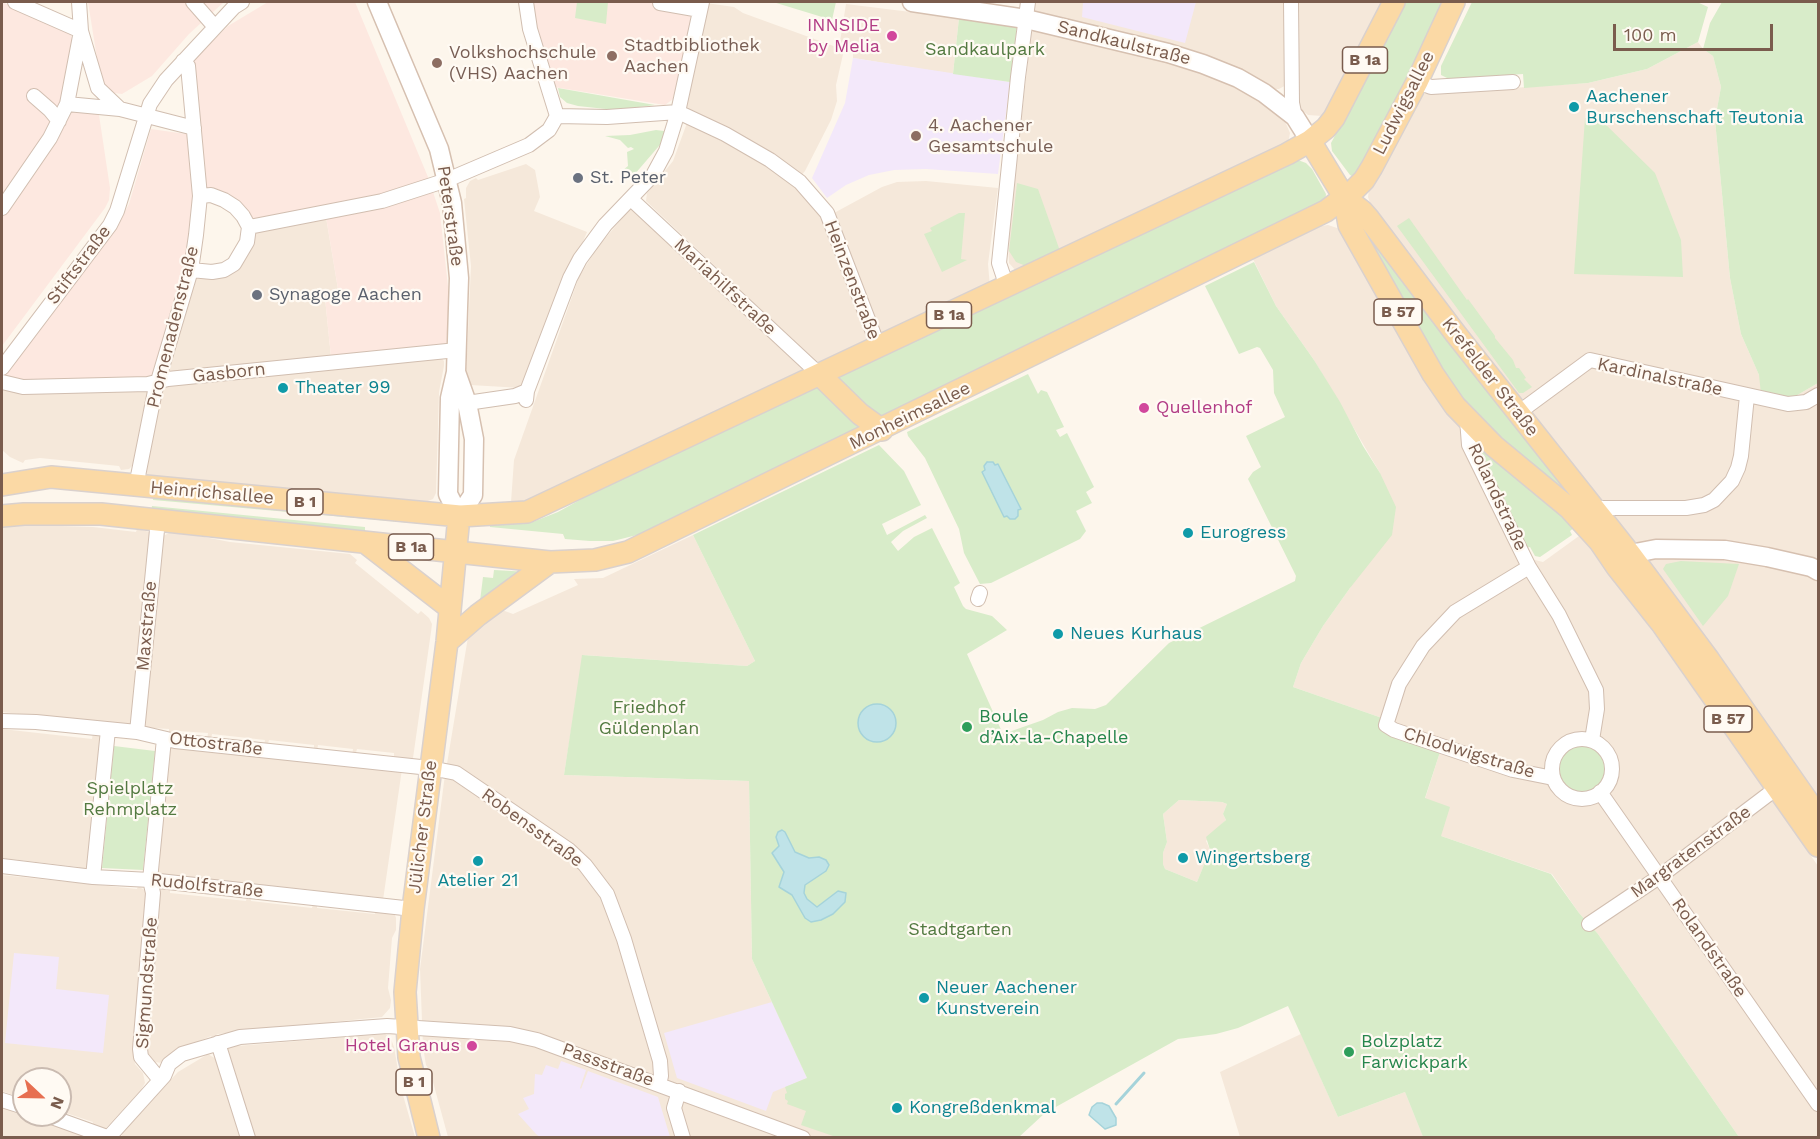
<!DOCTYPE html>
<meta charset="utf-8">
<style>
body{margin:0}
#map{position:relative;width:1820px;height:1139px;overflow:hidden;background:#fdf6ec;font-family:"Work Sans",sans-serif}
canvas{display:block}
.frame{position:absolute;inset:0;border:3px solid #7a5c4d;pointer-events:none}
.north{position:absolute;left:12px;top:1067px;width:60px;height:60px;box-sizing:border-box;background:#fffaf3;border:2px solid #cabbb1;border-radius:50%;rotate:112deg;font-size:16px;font-weight:700;line-height:24px;text-align:center;color:#7a5c4d}
.north::after{content:'';display:block;margin:auto;width:21px;height:27px;background:#e76f51;clip-path:polygon(50% 0,100% 100%,50% 72%,0 100%)}
.scale{position:absolute;left:1613px;top:24px;width:160px;height:27px;box-sizing:border-box;border:3px solid #7a5c4d;border-top:0;padding-left:8px;font-size:18px;line-height:21px;white-space:nowrap;color:#7a5c4d;-webkit-text-stroke:4px #fffaf3;paint-order:stroke}
</style>
<div id="map">
<canvas width="1820" height="1139"></canvas>
<div class="frame"></div>
<div class="north">N</div>
<div class="scale">100 m</div>
</div>
<script>
const context = document.querySelector('canvas').getContext('2d');
context.lineJoin = 'round';
function fillPath(path, color) {
  context.fillStyle = color;
  context.fill(path, 'evenodd');
}
function shape(rows) {
  const path = new Path2D();
  for (const r of rows) {
    if (r.length === 3) {
      path.moveTo(r[0] + r[2], r[1]);
      path.arc(r[0], r[1], r[2], 0, 2 * Math.PI);
      continue;
    }
    path.moveTo(r[0], r[1]);
    for (let i = 2; i < r.length; i += 2) path.lineTo(r[i], r[i + 1]);
  }
  return path;
}
function trace(path, color, width, dash) {
  context.strokeStyle = color;
  context.lineWidth = width;
  context.lineCap = dash ? 'butt' : 'round';
  context.setLineDash(dash || []);
  context.stroke(path);
}
function label(font, color, halo, rows, align = 'center') {
  context.font = font + ' "Work Sans",sans-serif';
  context.lineWidth = 4.5;
  context.setLineDash([]);
  context.textBaseline = 'middle';
  context.strokeStyle = halo;
  context.fillStyle = color;
  for (const [text, x, y, turn = 0] of rows) {
    context.save();
    context.translate(x, y);
    context.rotate((+turn || 0) * Math.PI / 180);
    context.textAlign = isNaN(turn) ? turn : align;
    if (halo) context.strokeText(text, 0, 0);
    context.fillText(text, 0, 0);
    context.restore();
  }
}
fillPath(shape([
 [1034,2,1285,2,1286,85,1279,89,1273,89,1036,13,1033,10],
 [1296,2,1385,2,1326,113,1322,116,1308,115,1302,110,1298,103],
 [706,3,734,7,743,13,839,48,846,4,959,18,953,74,853,58,853,53,844,50,836,85,837,101,831,120,805,171,800,177,750,143,689,109,685,105],
 [1036,29,1197,69,1252,94,1284,119,1290,133,1288,143,1016,271,1009,263,1008,241,1031,33],
 [1698,42,1703,49,1713,56,1721,87,1715,120,1730,278,1741,334,1759,375,1794,397,1818,383,1818,796,1701,630,1694,626,1404,251,1370,203,1368,197,1369,189,1421,94,1588,83,1647,69],
 [687,123,769,163,816,204,870,342,822,367,646,201,647,193,673,161],
 [526,164,535,170,540,197,534,211,587,232,522,388,470,385,466,377,471,266,464,199,466,198,466,188,470,181,476,178,478,180],
 [926,181,998,188,988,264,990,287,881,338,834,213,882,187,897,182],
 [630,209,634,209,807,369,534,500,511,502,514,460,579,277,597,248],
 [326,217,339,295,325,298,331,357,170,374,167,372,172,347,196,279,220,276,251,231],
 [1328,225,1343,230,1460,425,1465,444,1519,556,1543,562,1579,536,1585,536,1755,776,1760,777,1787,817,1788,823,1818,866,1818,1137,1739,1137,1598,934,1579,913,1552,874,1441,836,1425,799,1440,752,1381,731,1379,728,1382,718,1293,687,1301,663,1323,626,1350,588,1380,473,1314,360,1276,306,1252,257,1315,227],
 [440,357,444,361,444,366,439,392,436,493,433,499,423,503,266,490,147,476,143,473,163,384],
 [145,389,149,391,134,464,129,469,121,470,119,466,40,458,25,460,23,463,10,457,2,450,2,390,21,393],
 [30,525,93,527,136,532,137,529,150,532,132,726,2,712,2,527],
 [173,531,230,542,350,554,357,560,355,563,418,614,421,611,429,618,432,624,431,632,413,758,411,760,394,760,394,753,357,749,355,756,352,756,353,749,318,745,317,752,314,752,314,745,269,740,267,747,264,747,265,740,212,734,211,741,207,741,208,733,179,731,178,738,169,734,169,729,153,728,152,730,143,726,163,536],
 [693,535,755,661,747,666,583,655,564,775,749,781,752,959,834,1137,448,1137,430,1071,426,1065,423,1047,420,969,444,782,469,631,502,610,513,614,578,585,574,579,603,578],
 [2,729,92,739,93,732,101,734,89,871,78,872,79,867,2,858],
 [167,746,402,769,383,900,377,900,377,897,318,891,317,894,314,893,313,890,253,884,252,887,249,886,249,884,157,875],
 [1179,800,1222,802,1227,804,1223,814,1226,820,1206,841,1210,850,1197,882,1165,869,1163,864,1163,853,1167,842,1163,814],
 [2,875,137,889,138,886,146,891,134,1056,135,1064,143,1073,145,1083,141,1090,106,1128,102,1129,92,1127,93,1122,60,1111,60,1079,24,1079,24,1099,2,1091],
 [170,886,170,893,246,901,247,896,250,896,251,901,312,908,313,903,317,903,317,908,375,914,376,907,394,912,396,918,396,930,392,938,388,988,391,1000,390,1008,382,1017,332,1022,328,1025,322,1026,321,1023,218,1034,216,1035,217,1038,213,1039,211,1036,192,1044,164,1063,153,1062,147,1053,146,1049,158,892,162,888],
 [385,1034,391,1039,394,1047,401,1088,415,1137,255,1137,231,1059,228,1059,226,1051,229,1046,237,1043,237,1046],
 [1301,1034,1338,1117,1405,1092,1423,1137,1240,1137,1220,1072],
 [208,1054,216,1059,242,1137,121,1138,124,1129,178,1072],
 [2,1107,24,1115,93,1137,2,1137]
]), '#f5e8da');
fillPath(shape([
 [2,2,63,28,71,35,72,40,62,101,99,115,110,188,109,200,105,208,2,346],
 [88,2,224,2,189,34,152,76,122,94,114,93,101,83],
 [268,2,355,2,428,177,427,181,361,200,249,221,206,190,193,60,228,26],
 [533,2,657,2,693,13,673,99,665,105,554,87,535,23],
 [151,129,193,135,194,199,184,277,154,375,151,378,23,382,4,376,119,223,129,204],
 [432,189,440,213,450,305,446,344,331,357,325,298,339,295,326,217]
]), '#fde8e0');
fillPath(shape([
 [1083,2,1196,2,1185,43,1082,17],
 [853,58,1010,82,998,174,926,169,894,170,869,175,846,185,827,198,812,178,845,103],
 [14,953,59,957,56,989,109,995,103,1053,5,1043],
 [772,1002,807,1078,773,1092,766,1111,677,1078,664,1033],
 [561,1061,586,1070,580,1088,581,1089,588,1071,658,1097,670,1137,541,1138,536,1134,518,1114,529,1109,523,1098,534,1094,535,1074,542,1075,546,1065,558,1069]
]), '#f3e8fa');
fillPath(shape([
 [577,2,608,2,606,24,575,18],
 [773,2,836,2,832,20],
 [1404,2,1449,2,1404,94,1354,177,1350,175,1332,151,1331,143,1389,37],
 [1472,2,1697,2,1708,7,1698,42,1647,69,1588,83,1524,88,1523,74,1449,79,1441,75,1441,66],
 [1722,2,1818,2,1818,383,1794,397,1761,394,1759,375,1741,334,1730,278,1715,120,1721,87,1713,56,1703,49,1710,23],
 [959,18,1017,26,1010,82,953,74],
 [558,88,655,105,615,110,578,106,567,103,560,97],
 [1585,118,1600,119,1655,173,1681,240,1683,277,1574,274],
 [656,130,664,131,665,139,634,175,623,170,628,166,627,152,634,149,631,147,628,148,620,140,605,136,630,135],
 [1295,159,1306,163,1312,169,1326,194,1325,203,641,534,613,541,590,541,565,539,563,534,490,527,490,524,530,523,558,512,587,496,599,485],
 [1017,183,1038,189,1060,251,1026,266,1016,262,1009,251],
 [959,213,965,213,961,259,967,260,942,272,924,234,932,231,930,228],
 [1357,218,1430,317,1477,375,1478,380,1613,542,1509,448,1449,386],
 [1409,218,1467,300,1468,299,1495,336,1495,338,1513,360,1516,368,1519,368,1526,378,1524,379,1532,387,1523,393,1519,393,1397,226],
 [1254,262,1276,306,1314,360,1340,402,1363,446,1380,473,1396,507,1392,535,1350,588,1323,626,1301,663,1293,687,1382,718,1379,728,1381,731,1440,752,1425,798,1450,807,1441,836,1551,874,1579,913,1598,934,1739,1137,1423,1137,1405,1092,1338,1117,1288,1006,1238,1028,1216,1034,1178,1039,1045,1113,1019,1137,836,1137,801,1125,806,1111,787,1104,788,1101,785,1099,785,1094,787,1093,785,1087,807,1078,752,959,749,781,564,775,582,655,747,666,755,661,693,535,879,445,904,471,921,505,882,524,887,535,925,515,927,518,903,531,891,542,898,551,914,537,932,528,960,583,954,587,963,606,966,609,992,616,1007,630,967,654,1003,734,1043,720,1058,712,1072,708,1095,709,1106,705,1169,643,1295,581,1296,576,1248,479,1253,472,1261,467,1246,436,1285,417,1274,393,1273,370,1260,348,1257,347,1239,354,1205,286],
 [1179,800,1222,802,1227,804,1223,814,1226,820,1206,837,1210,850,1197,882,1165,869,1163,864,1163,853,1167,842,1163,814],
 [1028,374,1038,394,1041,390,1047,392,1064,427,1056,430,1060,437,1067,433,1094,487,1086,492,1092,503,1076,511,1086,531,1080,539,991,583,980,584,964,553,959,529,925,458,908,436,907,432],
 [1475,442,1477,442,1575,527,1570,531,1572,535,1540,557,1535,556,1530,547,1526,548],
 [154,492,423,520,423,524,153,500],
 [152,506,365,527,365,531,151,512],
 [1681,561,1739,564,1728,596,1703,626,1663,569,1666,564],
 [494,570,529,572,479,609,483,577,493,578],
 [1582,769,25],
 [114,746,155,751,143,870,102,868]
]), '#d8ecc9');
const water = shape([
 [987,462,993,462,995,465,998,464,1021,509,1018,510,1018,516,1015,519,1010,519,1007,516,1004,517,982,472,985,470,984,466,987,462],
 [877,723,19],
 [782,830,785,832,795,852,809,858,819,857,826,860,829,865,826,871,805,885,804,893,807,899,817,907,838,891,846,893,845,902,833,914,821,920,811,922,805,918,792,895,779,887,784,872,772,853,779,846,776,837,778,832,782,830],
 [1097,1103,1102,1103,1109,1106,1116,1118,1116,1125,1105,1129,1089,1115,1092,1107,1097,1103]
]);
fillPath(water, '#bfe3e8');
trace(water, '#a5d3da', 1.5);
trace(shape([
 [1116,1104,1144,1073]
]), '#a5d3da', 3);
const street = shape([
 [15,2,81,31,98,88,120,109],
 [193,2,215,27],
 [526,2,530,29,557,116],
 [661,2,660,3,700,10],
 [1291,2,1292,103,1295,117],
 [1417,82,1431,87,1513,82],
 [34,96,50,110,59,121],
 [67,104,120,109,194,128],
 [557,116,607,117,678,112,725,134,770,160,800,182,827,213,879,348],
 [631,199,820,375],
 [2,208,50,138,67,104,81,31,79,2],
 [249,227,382,201,447,180,529,145,549,130,557,116],
 [191,270,212,272,224,270,234,264,247,242,249,227,243,216,235,207,224,200,211,195,200,196],
 [1007,287,999,263,1018,77,1028,2],
 [2,368,110,225,117,211,150,104,166,80,234,7,242,2],
 [2,382,23,387,148,384,168,379,457,350],
 [526,400,527,391,570,278,580,259,605,225,653,175,666,151,678,112,702,2],
 [467,403,515,396,527,391],
 [1518,413,1590,360,1788,404,1806,402,1818,395],
 [1467,419,1469,445,1529,567,1559,615,1596,690,1597,709,1592,740],
 [136,486,155,391,191,270,196,235,200,196,188,66,183,61],
 [1593,508,1686,508,1704,505,1714,500,1732,481,1738,468,1741,456,1747,396],
 [1529,567,1455,612,1423,646,1399,684,1386,725,1394,730,1513,770,1553,778],
 [978,599,980,593],
 [2,721,36,722,137,732,175,741,430,768,456,773,569,850,585,865,607,894,624,939,660,1061,661,1076,659,1084],
 [137,732,158,520],
 [1582,769,30],
 [1600,792,1818,1104],
 [2,866,93,877,150,880,413,909],
 [93,877,108,730],
 [1589,924,1659,877,1782,784],
 [218,1043,248,1138],
 [160,1080,141,1057,140,1049,153,893,150,880,164,739],
 [679,1091,674,1108,683,1138],
 [2,1100,24,1107],
 [46,1115,110,1138],
 [108,1138,164,1076,169,1064,182,1054,240,1037,387,1026,510,1034,537,1040,803,1138]
]);
const secondary = shape([
 [377,2,439,149,452,203,459,278,458,308,456,372,450,398,448,494,459,516],
 [912,2,1026,19,1168,53,1203,64,1238,78,1264,93,1295,117,1310,141],
 [456,372,467,403,474,439,473,495,459,516],
 [1618,549,1630,554,1656,549,1725,550,1767,557,1811,567,1818,571]
]);
const primary = shape([
 [1310,141,1344,197,1362,211,1369,219,1455,333,1630,554,1709,660,1818,816],
 [1344,197,1349,225,1433,374,1455,406,1494,446,1569,508,1600,542,1617,567,1662,624,1818,846],
 [820,375,860,414,882,430],
 [2,485,51,477,460,516,527,512,1287,154,1310,141,1326,128,1334,118,1394,2],
 [2,516,24,514,101,514,550,562,595,560,628,552,1326,211,1355,189,1364,180,1372,167,1417,82,1454,2],
 [366,543,450,608],
 [447,642,478,615,550,562],
 [429,1138,409,1057,405,992,413,909,447,642,459,516]
]);
trace(street, '#d1beb0', 16);
trace(secondary, '#d6c0b0', 21);
trace(primary, '#dad1cd', 24);
trace(street, '#fff', 14);
trace(secondary, '#fff', 18);
trace(primary, '#fbd9a5', 21);
for (const [x, y, r, color] of [
 [892,36,6,"#d1479c"],
 [612,56,6,"#8d6e63"],
 [437,63,6,"#8d6e63"],
 [1574,107,6,"#0f9aa8"],
 [916,136,6,"#8d6e63"],
 [578,178,6,"#6b7280"],
 [257,295,6,"#6b7280"],
 [283,388,6,"#0f9aa8"],
 [1144,408,6,"#d1479c"],
 [1188,533,6,"#0f9aa8"],
 [1058,634,6,"#0f9aa8"],
 [967,727,6,"#2e9e5b"],
 [1183,858,6,"#0f9aa8"],
 [478,861,6,"#0f9aa8"],
 [924,998,6,"#0f9aa8"],
 [472,1046,6,"#d1479c"],
 [1349,1052,6,"#2e9e5b"],
 [897,1108,6,"#0f9aa8"]
]) {
  const dot = new Path2D();
  dot.arc(x, y, r, 0, 2 * Math.PI);
  context.fillStyle = color;
  context.fill(dot);
  trace(dot, '#fffaf3', 2);
}
for (const [x, y, w] of [
 [1365,60,45],
 [1398,312,48],
 [949,315,45],
 [305,502,36],
 [411,547,45],
 [1728,719,48],
 [414,1082,36]
]) {
  const box = new Path2D();
  box.roundRect(x - w / 2, y - 13, w, 26, 4.5);
  context.fillStyle = '#fffaf3';
  context.fill(box);
  trace(box, '#7a5c4d', 1.5);
}
label('bold 16px', '#7a5c4d', null, [
 ["B 1a",1365,60],
 ["B 57",1398,312],
 ["B 1a",949,315],
 ["B 1",305,502],
 ["B 1a",411,547],
 ["B 57",1728,719],
 ["B 1",414,1082]
]);
label('18px', '#b23c85', '#fffaf3', [
 ["INNSIDE",880,26],
 ["by Melia",880,47],
 ["Quellenhof",1156,408,"left"],
 ["Hotel Granus",460,1046]
], 'right');
label('18px', '#7a5c4d', '#fffaf3', [
 ["Sandkaulstraße",1124,43,14],
 ["Ludwigsallee",1404,103,-63],
 ["Peterstraße",450,216,82],
 ["Stiftstraße",79,265,-53],
 ["Heinzenstraße",852,280,69],
 ["Mariahilfstraße",725,287,43],
 ["Promenadenstraße",173,327,-76],
 ["Gasborn",229,373,-6],
 ["Krefelder Straße",1490,377,52],
 ["Kardinalstraße",1660,377,12],
 ["Monheimsallee",910,416,-26],
 ["Heinrichsallee",212,493,5],
 ["Rolandstraße",1497,497,65],
 ["Maxstraße",147,626,-85],
 ["Ottostraße",216,744,7],
 ["Chlodwigstraße",1469,753,17],
 ["Jülicher Straße",423,827,-83],
 ["Robensstraße",532,828,36],
 ["Margratenstraße",1691,852,-36],
 ["Rudolfstraße",207,886,6],
 ["Rolandstraße",1709,948,55],
 ["Sigmundstraße",147,983,-86],
 ["Passstraße",608,1065,20]
]);
label('18px', '#785e54', '#fffaf3', [
 ["Stadtbibliothek",624,46],
 ["Aachen",624,67],
 ["Volkshochschule",449,53],
 ["(VHS) Aachen",449,74],
 ["4. Aachener",928,126],
 ["Gesamtschule",928,147]
], 'left');
label('18px', '#537a41', '#fffaf3', [
 ["Sandkaulpark",985,50],
 ["Friedhof",649,708],
 ["Güldenplan",649,729],
 ["Spielplatz",130,789],
 ["Rehmplatz",130,810],
 ["Stadtgarten",960,930]
]);
label('18px', '#0d838f', '#fffaf3', [
 ["Aachener",1586,97],
 ["Burschenschaft Teutonia",1586,118],
 ["Theater 99",295,388],
 ["Eurogress",1200,533],
 ["Neues Kurhaus",1070,634],
 ["Wingertsberg",1195,858],
 ["Atelier 21",478,881,"center"],
 ["Neuer Aachener",936,988],
 ["Kunstverein",936,1009],
 ["Kongreßdenkmal",909,1108]
], 'left');
label('18px', '#5b616d', '#fffaf3', [
 ["St. Peter",590,178],
 ["Synagoge Aachen",269,295]
], 'left');
label('18px', '#27864d', '#fffaf3', [
 ["Boule",979,717],
 ["d’Aix-la-Chapelle",979,738],
 ["Bolzplatz",1361,1042],
 ["Farwickpark",1361,1063]
], 'left');
</script>
